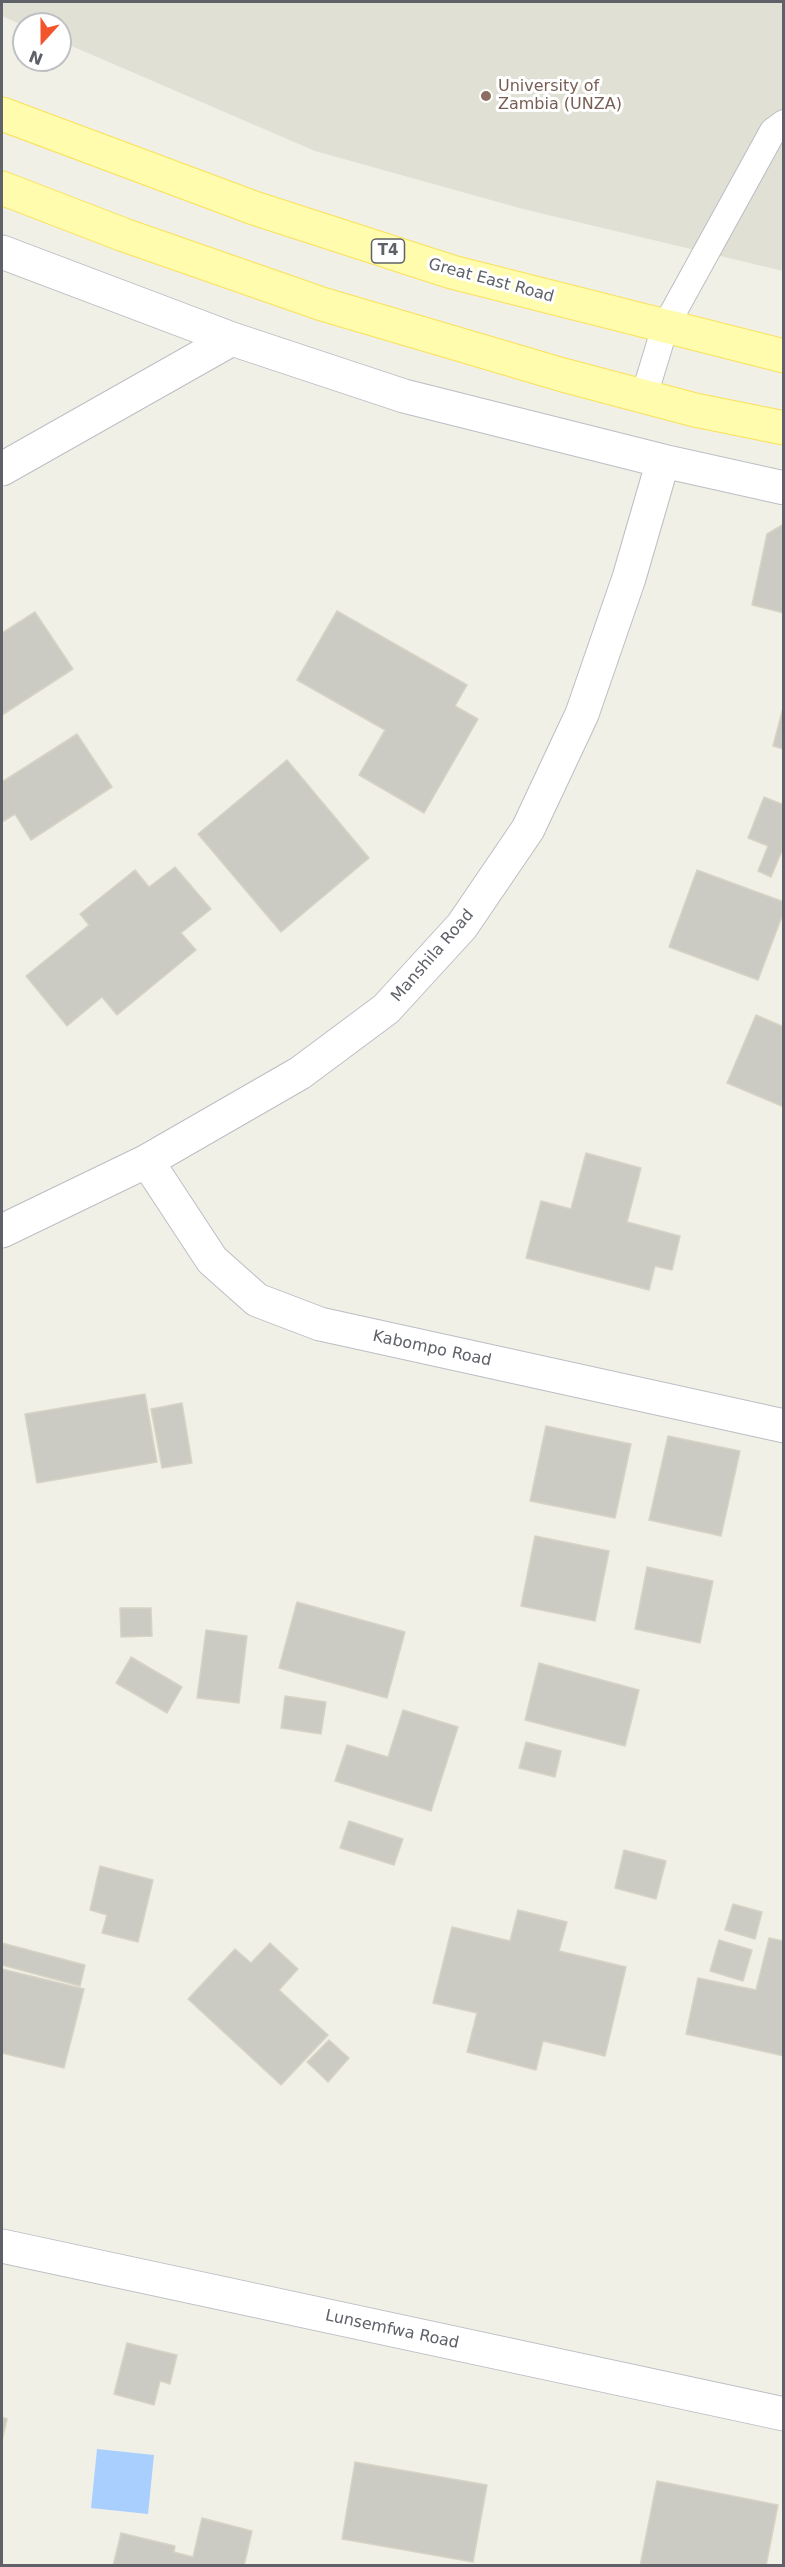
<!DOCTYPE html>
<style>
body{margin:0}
#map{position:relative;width:785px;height:2567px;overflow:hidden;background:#f1f0e7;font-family:"DejaVu Sans",sans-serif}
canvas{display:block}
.frame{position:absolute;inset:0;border:3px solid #5e6168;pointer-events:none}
.north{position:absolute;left:12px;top:12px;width:60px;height:60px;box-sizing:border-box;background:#fff;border:2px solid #bfc0c3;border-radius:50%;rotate:201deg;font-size:16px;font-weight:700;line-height:24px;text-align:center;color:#5e6168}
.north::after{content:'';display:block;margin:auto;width:21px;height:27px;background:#f3542b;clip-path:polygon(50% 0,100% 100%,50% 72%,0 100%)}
</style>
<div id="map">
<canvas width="785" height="2567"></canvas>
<div class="frame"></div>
<div class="north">N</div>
</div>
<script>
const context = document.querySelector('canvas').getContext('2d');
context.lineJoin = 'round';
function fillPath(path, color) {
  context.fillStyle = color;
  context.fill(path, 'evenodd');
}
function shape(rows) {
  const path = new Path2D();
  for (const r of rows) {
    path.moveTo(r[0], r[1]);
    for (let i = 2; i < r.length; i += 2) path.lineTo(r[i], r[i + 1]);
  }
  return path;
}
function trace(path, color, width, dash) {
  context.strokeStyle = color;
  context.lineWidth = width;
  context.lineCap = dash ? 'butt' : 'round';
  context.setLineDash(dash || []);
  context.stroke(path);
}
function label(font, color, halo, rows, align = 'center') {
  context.font = font + ' "DejaVu Sans",sans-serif';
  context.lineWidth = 6;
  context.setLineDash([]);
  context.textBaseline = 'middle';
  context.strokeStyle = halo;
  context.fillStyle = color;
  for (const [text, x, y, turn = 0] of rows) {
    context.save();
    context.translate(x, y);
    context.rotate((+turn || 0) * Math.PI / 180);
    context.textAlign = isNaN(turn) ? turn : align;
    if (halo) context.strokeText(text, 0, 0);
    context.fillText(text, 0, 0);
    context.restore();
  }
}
fillPath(shape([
 [2,2,783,2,783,271,523,209,315,151,60,41,60,24,24,24,24,26,2,16]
]), '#e1e0d5');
fillPath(shape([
 [97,2449,154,2455,148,2514,91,2508]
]), '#a9cfff');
const building = shape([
 [784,524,784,613,752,605,767,534,784,524],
 [337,611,467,685,455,706,478,719,424,813,359,775,385,730,297,680,337,611],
 [35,612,73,669,2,715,2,633,35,612],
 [784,704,784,749,773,746,784,704],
 [77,734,112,787,31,840,15,814,2,822,2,782,77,734],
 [287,760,369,858,281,932,198,834,287,760],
 [764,797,784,805,784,846,771,877,758,871,768,846,748,838,764,797],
 [175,867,211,909,181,933,196,950,117,1015,102,997,67,1026,26,976,89,925,80,914,135,870,149,887,175,867],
 [697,870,784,902,784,911,758,980,669,947,697,870],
 [756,1015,784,1027,784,1107,727,1083,756,1015],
 [586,1153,641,1168,627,1222,680,1236,672,1270,655,1266,649,1290,526,1258,541,1201,571,1209,586,1153],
 [145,1394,157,1462,37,1483,25,1414,145,1394],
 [182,1403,192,1463,162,1468,151,1409,182,1403],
 [546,1426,631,1444,615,1518,530,1501,546,1426],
 [668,1436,740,1451,721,1536,649,1520,668,1436],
 [535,1536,609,1551,595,1621,521,1606,535,1536],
 [647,1567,713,1581,700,1643,635,1629,647,1567],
 [297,1602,405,1632,387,1698,279,1668,297,1602],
 [120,1608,151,1608,152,1636,121,1637,120,1608],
 [206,1630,247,1636,239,1703,197,1698,206,1630],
 [131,1657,182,1687,167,1713,116,1683,131,1657],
 [539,1663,639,1690,625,1746,525,1720,539,1663],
 [285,1696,326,1702,321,1734,281,1728,285,1696],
 [403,1710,458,1727,431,1811,335,1781,347,1745,388,1757,403,1710],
 [526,1742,561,1751,555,1777,519,1768,526,1742],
 [349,1821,403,1839,394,1865,340,1848,349,1821],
 [624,1850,666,1861,656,1899,615,1888,624,1850],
 [100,1866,153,1880,138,1942,102,1933,107,1915,90,1910,100,1866],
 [733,1904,762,1912,755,1939,725,1930,733,1904],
 [518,1910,567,1922,559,1951,626,1967,605,2056,543,2041,536,2070,467,2052,477,2013,433,2003,452,1927,510,1941,518,1910],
 [769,1938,784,1941,784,2056,686,2034,698,1978,756,1990,769,1938],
 [719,1940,752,1950,743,1981,710,1971,719,1940],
 [2,1943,85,1965,80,1986,2,1965,2,1943],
 [270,1943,298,1969,279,1990,328,2035,281,2085,188,1999,235,1949,251,1963,270,1943],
 [2,1969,84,1989,64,2068,2,2053,2,1969],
 [329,2040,349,2058,328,2082,307,2062,329,2040],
 [127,2343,177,2355,170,2384,160,2381,154,2405,114,2394,127,2343],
 [2,2417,7,2419,2,2441,2,2417],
 [355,2462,487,2485,473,2562,342,2539,355,2462],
 [657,2481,778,2505,766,2566,640,2566,657,2481],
 [202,2518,252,2531,244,2566,113,2566,121,2533,175,2546,174,2552,193,2557,202,2518]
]);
fillPath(building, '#cccbc3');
trace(building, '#d7d3c5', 1.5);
const lane = shape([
 [644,396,665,327,773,131,784,123]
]);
const street = shape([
 [2,252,232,339,404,396,663,461,784,488],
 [2,469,232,339],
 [147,1161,212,1260,257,1300,320,1324,784,1426],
 [2,1231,147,1161,300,1073,386,1009,462,926,528,829,582,714,629,578,663,461],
 [2,2246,784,2414]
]);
const primary = shape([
 [2,114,254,208,452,272,784,356],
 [2,188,124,235,322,304,563,375,695,410,784,428]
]);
trace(lane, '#bbbec3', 28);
trace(street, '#bbbec3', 35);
trace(primary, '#fae158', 35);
trace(lane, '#fff', 26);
trace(street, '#fff', 33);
trace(primary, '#fffcae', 33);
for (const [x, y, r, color] of [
 [486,96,6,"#8d6e63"]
]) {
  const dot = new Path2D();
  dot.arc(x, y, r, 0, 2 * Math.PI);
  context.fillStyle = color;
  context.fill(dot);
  trace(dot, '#fff', 2);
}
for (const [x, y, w] of [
 [388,251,33]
]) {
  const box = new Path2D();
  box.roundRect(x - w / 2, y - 12, w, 24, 4.5);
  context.fillStyle = '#fff';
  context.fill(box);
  trace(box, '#5e6168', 1.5);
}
label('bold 15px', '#5e6168', null, [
 ["T4",388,251]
]);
label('16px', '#785e54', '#fff', [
 ["University of",498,87],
 ["Zambia (UNZA)",498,105]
], 'left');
label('16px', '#5e6168', '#fff', [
 ["Great East Road",491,281,15],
 ["Manshila Road",433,956,-49],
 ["Kabompo Road",432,1349,12],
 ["Lunsemfwa Road",392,2330,12]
]);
</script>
